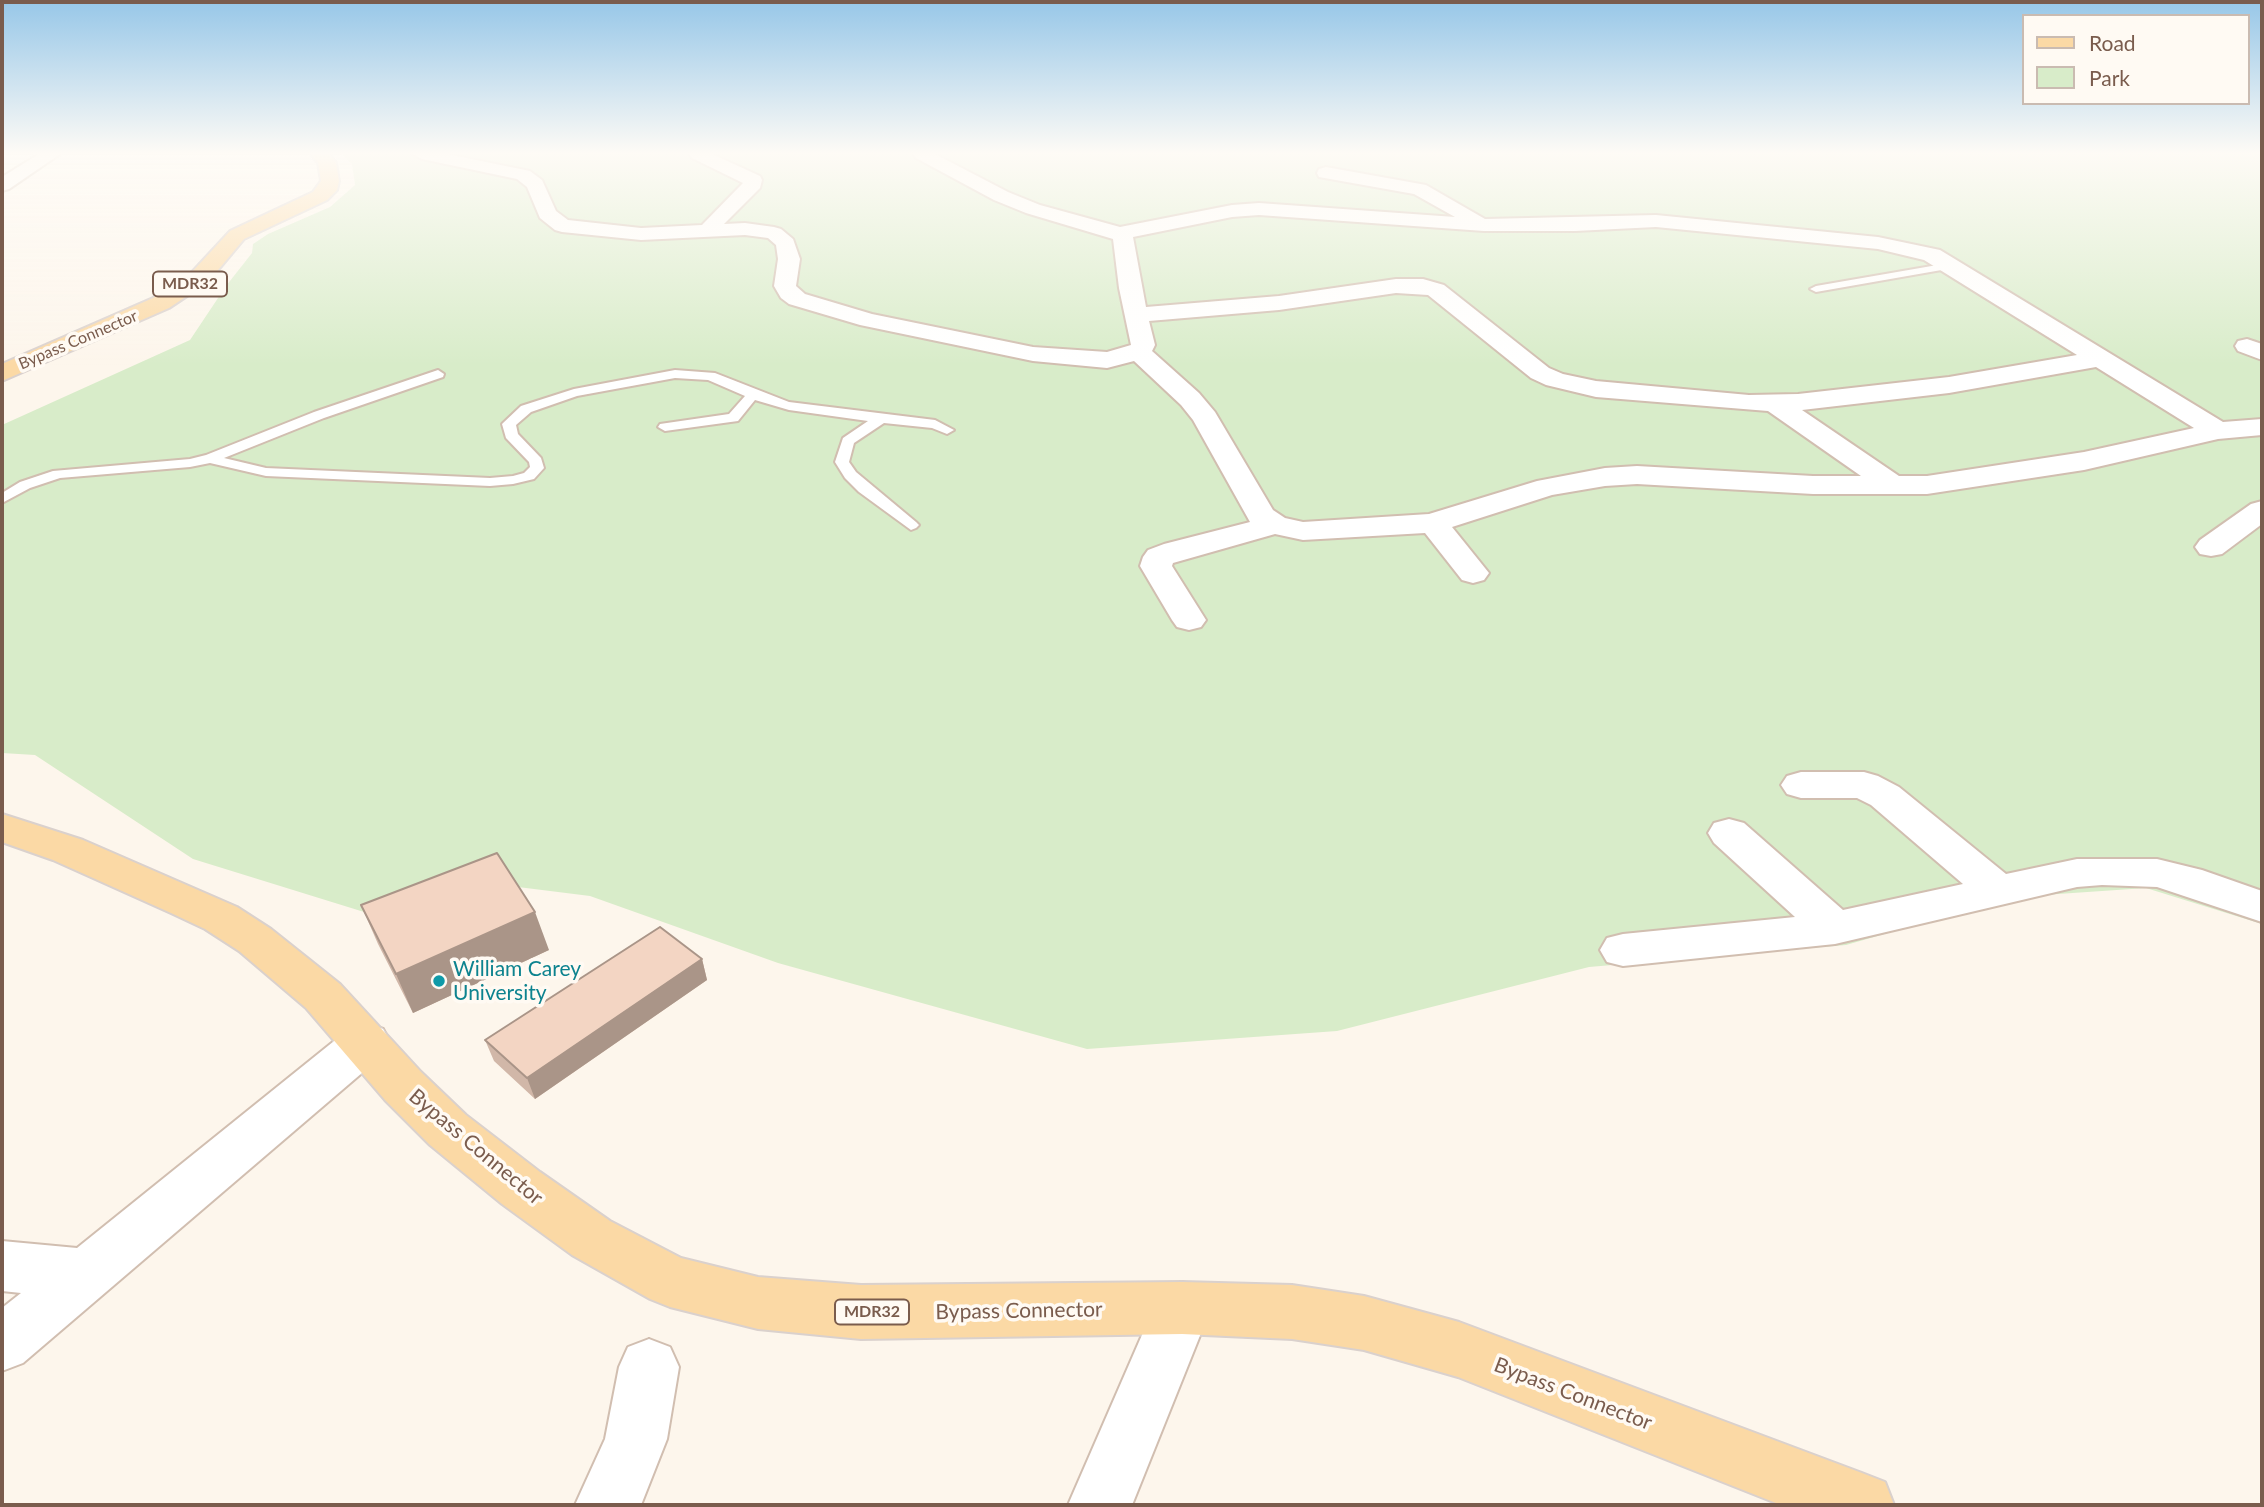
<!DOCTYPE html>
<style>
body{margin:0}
#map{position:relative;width:2264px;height:1507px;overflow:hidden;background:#fdf6ec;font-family:Lato,sans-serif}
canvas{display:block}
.frame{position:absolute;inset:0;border:4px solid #7a5c4d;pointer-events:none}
.legend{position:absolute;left:2022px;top:14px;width:228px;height:91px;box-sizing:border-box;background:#fffaf3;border:2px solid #cabbb1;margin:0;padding:9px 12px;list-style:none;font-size:21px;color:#7a5c4d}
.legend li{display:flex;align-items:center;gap:14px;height:35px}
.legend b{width:35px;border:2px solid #cabbb1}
</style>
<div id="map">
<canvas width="2264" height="1507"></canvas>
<div class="frame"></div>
<ul class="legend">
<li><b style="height:9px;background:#fbd9a5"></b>Road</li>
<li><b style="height:19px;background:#d8ecc9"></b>Park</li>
</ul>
</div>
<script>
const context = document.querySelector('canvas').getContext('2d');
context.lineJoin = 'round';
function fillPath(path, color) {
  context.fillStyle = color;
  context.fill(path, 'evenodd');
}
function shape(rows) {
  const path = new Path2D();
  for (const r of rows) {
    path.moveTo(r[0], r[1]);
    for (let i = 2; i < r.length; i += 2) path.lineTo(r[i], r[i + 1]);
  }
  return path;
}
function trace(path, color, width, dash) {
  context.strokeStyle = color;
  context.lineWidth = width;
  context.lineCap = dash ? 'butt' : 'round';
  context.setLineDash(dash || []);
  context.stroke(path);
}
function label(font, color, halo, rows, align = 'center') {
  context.font = font + ' Lato,sans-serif';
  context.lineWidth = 7;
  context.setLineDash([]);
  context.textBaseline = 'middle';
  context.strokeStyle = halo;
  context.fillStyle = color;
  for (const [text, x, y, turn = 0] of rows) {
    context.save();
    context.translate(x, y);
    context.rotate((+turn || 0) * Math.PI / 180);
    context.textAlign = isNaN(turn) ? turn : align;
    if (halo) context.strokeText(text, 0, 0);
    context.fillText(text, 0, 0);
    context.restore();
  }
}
fillPath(shape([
 [342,154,2262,154,2262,924,2146,888,2014,897,1846,945,1589,967,1337,1031,1087,1049,778,963,590,896,478,882,377,916,193,859,35,755,2,753,2,425,190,340,226,286,252,253,253,244,268,234,330,207,355,185,352,164]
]), '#d8ecc9');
const lane = shape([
 [1949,263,1953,264,1953,268,1816,292,1810,289,1816,286,1949,263],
 [438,370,444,374,443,377,324,418,224,458,266,468,490,478,513,476,524,473,530,467,529,462,506,438,502,424,521,406,574,389,675,370,715,373,789,402,935,420,954,430,947,434,932,428,884,423,854,443,849,462,856,472,916,522,919,525,916,528,911,530,859,492,845,478,835,462,843,438,868,421,789,410,755,400,738,421,665,431,658,427,660,424,729,414,745,396,708,380,675,378,577,396,531,412,516,425,518,434,541,458,544,468,534,479,513,484,490,486,266,476,210,463,190,467,60,478,30,488,2,503,2,493,20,482,53,471,190,459,206,455,314,412,438,370]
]);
const street = shape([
 [39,154,60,154,9,189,2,191,2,177,39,154],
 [413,154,447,154,530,171,542,180,556,211,568,220,641,228,702,225,743,183,692,158,689,154,712,154,760,176,762,180,760,188,724,224,745,223,774,227,781,229,793,239,800,259,796,286,805,294,872,314,1033,347,1107,352,1131,345,1119,288,1113,239,1026,213,994,200,916,158,913,154,935,154,1008,192,1040,205,1120,227,1232,205,1259,203,1455,217,1414,194,1319,177,1317,173,1319,169,1326,167,1426,185,1485,219,1656,215,1878,237,1940,250,2223,422,2262,419,2262,435,2218,439,2084,470,1927,494,1813,494,1637,484,1605,486,1552,495,1452,527,1489,573,1484,580,1473,583,1462,580,1425,533,1303,540,1275,534,1173,563,1172,566,1206,620,1201,627,1189,630,1177,627,1172,620,1140,566,1143,557,1148,550,1164,544,1250,522,1193,420,1181,405,1134,361,1107,368,1033,361,860,325,789,304,781,298,774,286,778,259,776,245,768,238,745,235,641,240,562,232,555,230,540,218,527,187,517,179,422,159,413,154],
 [1259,215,1484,231,1575,231,1656,227,1878,249,1924,260,2077,355,1949,377,1798,394,1749,395,1596,381,1563,374,1549,368,1444,285,1423,279,1396,279,1279,296,1146,307,1133,237,1232,217,1259,215],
 [1396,293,1428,295,1531,378,1546,385,1596,397,1768,411,1861,476,1813,476,1637,466,1605,468,1537,481,1429,514,1303,522,1285,518,1273,510,1215,412,1199,393,1152,351,1155,345,1149,321,1279,310,1396,293],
 [2096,367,2194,428,2084,452,1927,476,1899,476,1802,410,1949,393,2096,367],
 [2247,339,2262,344,2262,360,2238,351,2235,346,2238,341,2247,339],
 [2262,501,2262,524,2222,554,2211,556,2200,554,2195,547,2200,540,2251,504,2262,501],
 [1801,772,1864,772,1878,776,1899,787,2006,874,2077,859,2157,859,2202,870,2262,891,2262,922,2157,887,2102,885,2077,887,1835,944,1623,966,1607,962,1600,950,1607,938,1623,934,1795,917,1714,843,1708,833,1714,823,1729,819,1744,823,1843,910,1963,884,1871,805,1857,798,1801,798,1787,794,1781,785,1787,776,1801,772],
 [366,1023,383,1029,390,1042,383,1055,23,1363,2,1371,2,1308,21,1293,2,1291,2,1241,77,1248,349,1029,366,1023],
 [1182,1282,1202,1289,1211,1308,1132,1505,1068,1505,1162,1289,1182,1282],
 [649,1339,670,1347,679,1367,667,1439,641,1505,575,1505,605,1439,619,1367,628,1347,649,1339]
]);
const primary = shape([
 [311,154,329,154,336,163,339,181,337,190,327,200,244,239,208,282,169,308,2,381,2,364,153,298,192,272,230,231,313,192,321,181,318,163,311,154],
 [2,814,83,840,237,907,271,929,340,984,421,1072,466,1115,540,1172,610,1221,681,1258,758,1277,861,1285,1182,1282,1292,1285,1364,1296,1459,1322,1862,1473,1885,1482,1894,1505,1781,1505,1458,1377,1364,1350,1292,1339,1182,1334,861,1339,758,1329,670,1307,650,1299,572,1255,502,1204,430,1145,385,1100,306,1008,239,951,205,929,171,913,53,860,2,842,2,814]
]);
trace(lane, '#d1beb0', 4);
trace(street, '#d1beb0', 4);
trace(primary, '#dad1cd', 4);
fillPath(lane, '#fff');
fillPath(street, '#fff');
fillPath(primary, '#fbd9a5');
fillPath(shape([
 [361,905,549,950,413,1013,378,944],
 [702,959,707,980,535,1099,494,1061,485,1040]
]), '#d1b7a8');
fillPath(shape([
 [535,912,549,950,413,1013,396,974],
 [702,959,707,980,535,1099,527,1078]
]), '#aa9588');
const building = shape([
 [497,853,535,912,396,974,361,905,497,853],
 [660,927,702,959,527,1078,485,1040,660,927]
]);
fillPath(building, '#f3d5c3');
trace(building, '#aa9588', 2);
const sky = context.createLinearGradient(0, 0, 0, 365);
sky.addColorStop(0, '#97c7e8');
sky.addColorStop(0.42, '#fefbf6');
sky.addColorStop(1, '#fefbf600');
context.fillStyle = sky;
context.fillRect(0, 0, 2264, 365);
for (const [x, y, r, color] of [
 [439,981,7,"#0f9aa8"]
]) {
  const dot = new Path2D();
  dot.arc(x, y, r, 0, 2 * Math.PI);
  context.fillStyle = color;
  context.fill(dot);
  trace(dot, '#fffaf3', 2.5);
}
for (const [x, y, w] of [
 [190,284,74],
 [872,1312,74]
]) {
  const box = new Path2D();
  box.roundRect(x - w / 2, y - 12.5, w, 25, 5);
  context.fillStyle = '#fffaf3';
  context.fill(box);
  trace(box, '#7a5c4d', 2);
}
label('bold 16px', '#7a5c4d', null, [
 ["MDR32",190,284],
 ["MDR32",872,1312]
]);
label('16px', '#7a5c4d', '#fffaf3', [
 ["Bypass Connector",78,340,-23]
]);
label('21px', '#0d838f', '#fffaf3', [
 ["William Carey",453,969],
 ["University",453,993]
], 'left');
label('21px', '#7a5c4d', '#fffaf3', [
 ["Bypass Connector",476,1147,40],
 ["Bypass Connector",1019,1311,-1],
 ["Bypass Connector",1573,1394,21]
]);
</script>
